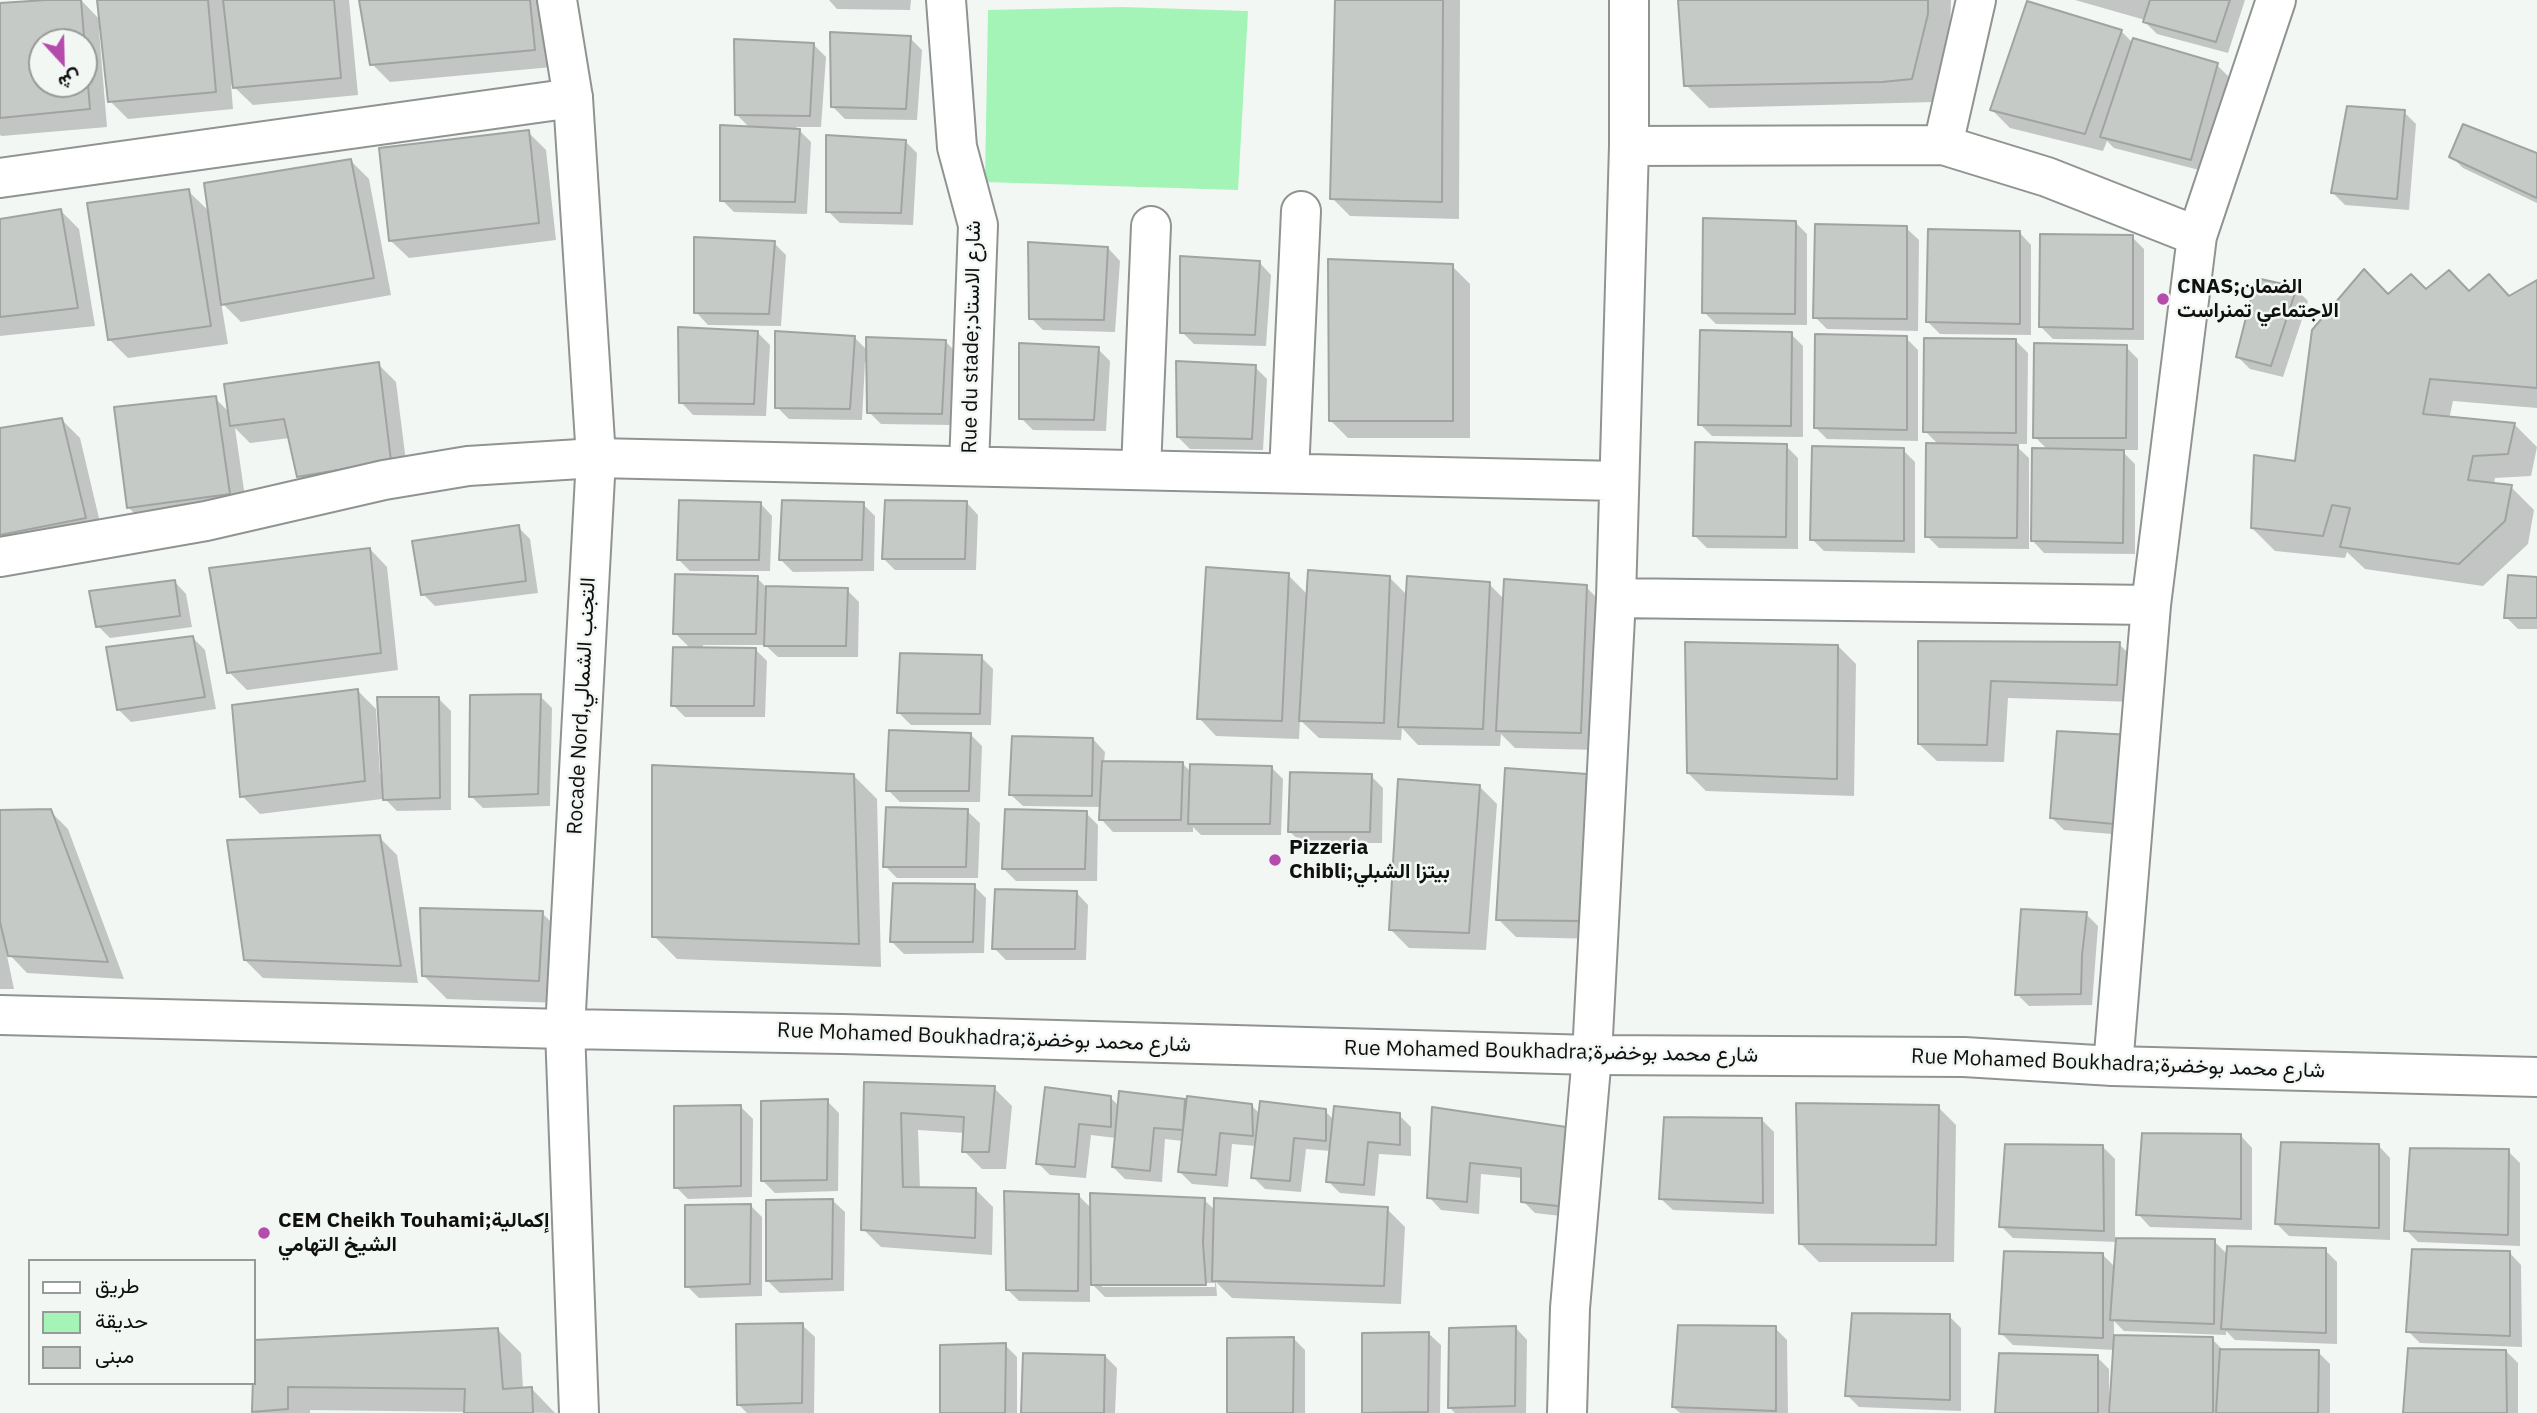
<!DOCTYPE html>
<meta charset="utf-8">
<style>
body{margin:0}
#map{position:relative;width:2537px;height:1413px;overflow:hidden;background:#f3f7f4;font-family:"IBM Plex Sans",Vazirmatn,sans-serif}
canvas{display:block}
.legend{position:absolute;left:28px;top:1259px;width:228px;height:126px;box-sizing:border-box;background:#f3f7f4;border:2px solid #979a98;margin:0;padding:9px 12px;list-style:none;font-size:21px;color:#0e0f0e}
.legend li{display:flex;align-items:center;gap:14px;height:35px}
.legend b{width:35px;border:2px solid #979a98}
.north{position:absolute;left:28px;top:28px;width:70px;height:70px;box-sizing:border-box;background:#f3f7f4;border:2px solid #979a98;border-radius:50%;rotate:158deg;font-size:19px;font-weight:700;line-height:28px;text-align:center;color:#0e0f0e}
.north::after{content:'';display:block;margin:auto;width:24px;height:32px;background:#b54bac;clip-path:polygon(50% 0,100% 100%,50% 72%,0 100%)}
</style>
<div id="map">
<canvas width="2537" height="1413"></canvas>
<ul class="legend">
<li><b style="height:9px;background:#fff"></b>طريق</li>
<li><b style="height:19px;background:#a4f4b8"></b>حديقة</li>
<li><b style="height:19px;background:#c6cac7"></b>مبنى</li>
</ul>
<div class="north">ش</div>
</div>
<script>
const context = document.querySelector('canvas').getContext('2d');
context.lineJoin = 'round';
function fillPath(path, color) {
  context.fillStyle = color;
  context.fill(path, 'evenodd');
}
function shape(rows) {
  const path = new Path2D();
  for (const r of rows) {
    path.moveTo(r[0], r[1]);
    for (let i = 2; i < r.length; i += 2) path.lineTo(r[i], r[i + 1]);
  }
  return path;
}
function trace(path, color, width, dash) {
  context.strokeStyle = color;
  context.lineWidth = width;
  context.lineCap = dash ? 'butt' : 'round';
  context.setLineDash(dash || []);
  context.stroke(path);
}
function label(font, color, halo, rows, align = 'center') {
  context.font = font + ' "IBM Plex Sans",Vazirmatn,sans-serif';
  context.lineWidth = 5;
  context.setLineDash([]);
  context.textBaseline = 'middle';
  context.strokeStyle = halo;
  context.fillStyle = color;
  for (const [text, x, y, turn = 0] of rows) {
    context.save();
    context.translate(x, y);
    context.rotate((+turn || 0) * Math.PI / 180);
    context.textAlign = isNaN(turn) ? turn : align;
    if (halo) context.strokeText(text, 0, 0);
    context.fillText(text, 0, 0);
    context.restore();
  }
}
fillPath(shape([
 [1122,7,1248,11,1238,190,985,182,988,10]
]), '#a4f4b8');
fillPath(shape([
 [81,0,101,21,99,0,349,0,358,95,253,105,231,84,233,109,128,119,110,101,102,30,99,30,107,127,2,136,0,135,0,5],
 [42,42,84,42,84,84,42,84],
 [360,0,546,0,552,67,390,82,372,64],
 [829,0,911,0,910,10,837,9],
 [1337,0,1460,0,1459,219,1350,216,1332,198],
 [1680,0,1951,0,1950,38,1935,102,1709,108,1686,85],
 [2075,0,2245,0,2228,53,2157,34,2145,22,2145,20],
 [2121,31,2133,43,2217,65,2229,77,2203,171,2114,148,2107,141,2103,151,2010,128,1992,110],
 [910,38,922,50,917,120,845,119,833,107],
 [814,45,826,57,821,127,796,127,811,142,807,214,734,212,722,200,750,128,737,115],
 [2404,112,2416,124,2409,210,2345,205,2333,193],
 [528,132,546,150,556,240,409,258,391,241],
 [905,141,917,153,913,225,840,223,828,211],
 [2537,155,2537,203,2463,168,2451,156],
 [351,161,369,179,391,295,241,322,221,302,228,344,128,358,110,340,188,191,210,212],
 [61,211,79,229,95,326,0,336,0,221],
 [1795,222,1807,234,1807,325,1716,324,1704,312],
 [1906,228,1919,240,1918,331,1827,329,1815,317],
 [2019,232,2031,245,2031,335,1940,334,1928,322],
 [2132,237,2144,249,2144,340,2053,339,2041,327],
 [774,243,786,255,781,326,708,325,696,312],
 [1108,248,1120,261,1115,332,1043,330,1031,318],
 [1259,262,1271,275,1266,346,1194,344,1182,332],
 [1452,266,1470,284,1470,438,1348,438,1330,420],
 [2537,282,2537,408,2453,401,2449,419,2514,424,2537,447,2531,476,2495,478,2494,485,2511,487,2534,510,2528,544,2483,586,2365,569,2347,552,2345,558,2275,551,2252,528,2297,463,2389,296,2426,291,2469,293,2510,297],
 [2296,289,2308,301,2283,377,2250,369,2238,357],
 [758,333,770,345,766,416,693,415,681,402],
 [1791,334,1803,346,1803,437,1712,436,1700,424],
 [854,337,868,351,946,342,958,354,953,425,881,424,869,412,868,362,865,362,862,420,789,419,777,407],
 [1906,338,1918,350,1918,441,1827,439,1815,427],
 [2016,341,2028,353,2027,444,2014,444,2029,458,2029,549,1939,548,1927,536,1939,445,1925,431],
 [2126,347,2138,359,2138,450,2121,450,2135,464,2135,554,2044,553,2032,540,2048,450,2035,437],
 [1098,349,1110,361,1106,431,1033,430,1021,418],
 [378,364,396,382,408,478,317,494,299,476,290,438,250,443,235,428,247,511,146,525,128,507,215,398,230,413],
 [1255,367,1267,379,1263,450,1190,449,1178,437],
 [62,420,80,438,103,535,0,556,0,430],
 [1786,446,1798,458,1798,549,1707,548,1695,536],
 [1903,450,1915,462,1915,553,1824,551,1812,539],
 [966,502,978,515,976,570,895,570,883,558],
 [760,503,772,516,770,571,690,571,678,559],
 [863,504,875,516,874,571,793,572,781,560],
 [518,527,530,539,538,593,435,606,423,594],
 [370,549,387,567,398,670,247,690,229,672],
 [1288,575,1308,595,1390,578,1408,596,1489,584,1505,600,1586,587,1604,605,1598,750,1515,748,1501,734,1500,746,1418,745,1402,728,1401,740,1319,738,1300,720,1299,739,1216,736,1199,718],
 [757,578,767,588,847,590,859,602,858,657,778,657,765,645,703,645,703,649,755,649,767,661,765,717,685,717,673,705,690,648,675,633],
 [2537,579,2537,629,2518,629,2506,617],
 [174,581,186,594,192,627,110,638,98,626],
 [193,638,205,650,216,709,131,722,119,710],
 [1920,643,2119,644,2137,662,2134,702,2008,698,2004,762,1937,761,1919,744],
 [1838,646,1856,664,1854,796,1706,791,1688,773],
 [981,657,993,669,991,725,911,725,899,713],
 [358,691,376,709,380,774,384,774,438,698,451,711,451,810,397,811,382,796,382,799,260,814,242,796],
 [540,696,552,708,550,806,483,808,471,796],
 [970,734,982,746,980,802,900,802,888,790],
 [2131,737,2136,836,2064,830,2052,818],
 [1093,739,1105,752,1104,763,1183,764,1191,772,1271,767,1283,779,1281,835,1201,835,1193,827,1193,832,1113,832,1101,819,1101,807,1023,806,1010,794],
 [1586,775,1604,793,1598,939,1516,937,1498,919],
 [854,776,877,799,881,967,677,959,654,936],
 [1371,776,1383,788,1382,843,1302,843,1289,831],
 [1480,787,1497,804,1486,950,1409,948,1391,930],
 [50,811,68,829,124,979,27,973,6,951,14,989,0,989,0,812],
 [967,811,980,823,978,878,897,878,885,866],
 [1086,813,1098,825,1097,881,1016,881,1004,869],
 [379,837,397,855,418,983,263,978,245,960],
 [974,886,986,898,984,953,904,954,892,942],
 [1076,892,1088,905,1086,960,1006,960,994,948],
 [542,913,565,936,561,1003,447,999,424,976],
 [2086,914,2098,926,2092,1005,2029,1006,2017,994],
 [865,1084,994,1088,1012,1106,1006,1169,982,1169,964,1151,965,1133,918,1130,920,1189,976,1190,993,1207,992,1255,881,1247,863,1229],
 [1047,1089,1110,1097,1120,1107,1121,1093,1188,1101,1251,1105,1260,1114,1325,1111,1334,1120,1399,1115,1411,1127,1411,1156,1379,1154,1375,1196,1340,1193,1328,1181,1331,1151,1306,1149,1301,1192,1265,1189,1253,1177,1256,1146,1232,1144,1228,1187,1192,1184,1180,1172,1183,1141,1165,1139,1162,1182,1125,1179,1113,1167,1116,1138,1091,1135,1086,1178,1050,1175,1038,1163],
 [827,1101,839,1113,838,1191,775,1193,763,1181],
 [741,1107,753,1119,752,1197,688,1199,676,1187],
 [1938,1107,1956,1125,1954,1262,1819,1262,1801,1244],
 [1434,1109,1572,1130,1578,1218,1535,1213,1523,1201,1523,1178,1481,1174,1479,1214,1441,1210,1429,1197],
 [1762,1120,1774,1132,1774,1214,1673,1210,1660,1198],
 [2240,1135,2252,1148,2252,1230,2150,1227,2138,1214],
 [2378,1145,2390,1158,2390,1240,2289,1236,2277,1224],
 [2103,1147,2115,1159,2115,1240,2214,1241,2228,1255,2325,1250,2337,1262,2337,1344,2235,1340,2226,1331,2226,1335,2124,1331,2114,1321,2114,1337,2212,1339,2224,1351,2318,1352,2330,1364,2330,1413,1996,1413,2097,1357,2109,1369,2109,1397,2112,1397,2115,1350,2013,1345,2001,1333,2102,1254,2116,1268,2118,1242,2013,1238,2001,1226],
 [2508,1151,2520,1163,2520,1246,2418,1242,2406,1230],
 [1079,1196,1091,1208,1204,1200,1216,1211,1387,1209,1405,1227,1401,1304,1232,1298,1216,1282,1217,1296,1105,1297,1090,1282,1090,1302,1019,1301,1007,1289],
 [1102,1283,1215,1283,1215,1287,1102,1287],
 [832,1200,845,1212,844,1291,780,1293,768,1281],
 [750,1205,762,1217,762,1296,699,1298,687,1286],
 [2509,1252,2521,1265,2522,1347,2420,1343,2408,1331],
 [1949,1316,1961,1328,1961,1411,1859,1407,1847,1395],
 [802,1325,815,1337,814,1413,747,1413,738,1404],
 [1515,1327,1527,1340,1526,1413,1455,1413,1450,1408],
 [1775,1328,1787,1340,1788,1413,1680,1413,1673,1407],
 [498,1330,521,1353,523,1389,532,1389,555,1413,310,1410,310,1413,256,1413,254,1411,254,1342],
 [1428,1333,1441,1345,1440,1413,1364,1413,1364,1335],
 [1293,1338,1305,1350,1305,1413,1229,1413],
 [1005,1345,1017,1357,1017,1413,941,1413],
 [2506,1351,2518,1363,2518,1413,2405,1413],
 [1105,1356,1117,1368,1115,1413,1024,1413]
]), '#0003');
const building = shape([
 [46,0,81,0,90,109,0,118,0,3,46,0],
 [42,42,84,42,84,84,42,84,42,42],
 [97,0,208,0,216,92,108,102,97,0],
 [223,0,334,0,341,78,233,88,223,0],
 [359,0,530,0,535,50,370,65,359,0],
 [1335,0,1443,0,1442,202,1330,199,1335,0],
 [1678,0,1928,0,1928,14,1912,79,1882,82,1684,86,1678,0],
 [2150,0,2230,0,2216,42,2143,22,2150,0],
 [2027,1,2122,30,2085,134,1990,110,2027,1],
 [830,32,911,36,906,109,831,107,830,32],
 [2133,38,2218,63,2191,160,2100,137,2133,38],
 [734,39,814,43,810,116,735,115,734,39],
 [2347,106,2405,110,2397,199,2331,193,2347,106],
 [2463,124,2537,153,2537,198,2449,157,2463,124],
 [720,125,800,129,795,202,720,201,720,125],
 [529,130,539,223,389,241,379,148,529,130],
 [826,135,906,140,901,213,826,212,826,135],
 [351,159,374,278,221,305,204,183,351,159],
 [189,189,211,326,108,340,87,203,189,189],
 [61,209,78,308,0,317,0,219,61,209],
 [1703,218,1796,221,1795,314,1702,313,1703,218],
 [1815,224,1907,226,1907,319,1813,318,1815,224],
 [1928,229,2020,231,2020,324,1926,322,1928,229],
 [2040,234,2133,235,2133,329,2039,327,2040,234],
 [694,237,775,241,769,314,694,313,694,237],
 [1028,242,1108,247,1104,320,1029,319,1028,242],
 [1180,256,1260,261,1255,335,1180,333,1180,256],
 [1328,259,1453,264,1453,421,1329,421,1328,259],
 [2364,269,2388,294,2411,274,2426,289,2449,270,2469,291,2489,274,2509,296,2537,280,2537,388,2430,379,2423,414,2515,423,2508,454,2473,456,2468,480,2512,485,2505,521,2459,564,2340,547,2350,508,2332,505,2323,536,2251,528,2254,455,2295,461,2312,330,2364,269],
 [2256,278,2297,287,2271,366,2236,357,2256,278],
 [678,327,758,331,754,404,679,403,678,327],
 [1700,330,1792,332,1791,426,1698,425,1700,330],
 [775,331,855,336,850,409,775,408,775,331],
 [1815,334,1907,336,1907,430,1814,428,1815,334],
 [866,337,946,340,942,414,867,413,866,337],
 [1924,338,2016,339,2016,433,1923,432,1924,338],
 [1019,343,1099,347,1094,420,1019,419,1019,343],
 [2034,343,2127,345,2126,438,2033,438,2034,343],
 [1176,361,1256,365,1252,439,1177,437,1176,361],
 [379,362,391,461,297,477,284,419,230,426,224,384,379,362],
 [216,396,230,494,127,508,114,407,216,396],
 [62,418,86,518,0,535,0,428,62,418],
 [1695,442,1787,444,1786,537,1693,536,1695,442],
 [1926,443,2018,445,2017,538,1925,537,1926,443],
 [1812,446,1904,448,1904,541,1810,540,1812,446],
 [2032,448,2124,450,2123,543,2031,541,2032,448],
 [679,500,761,502,759,560,677,560,679,500],
 [782,500,864,502,862,560,779,560,782,500],
 [885,500,967,501,965,559,882,559,885,500],
 [519,525,526,581,421,595,412,541,519,525],
 [370,548,381,653,227,673,209,568,370,548],
 [1206,567,1289,573,1282,721,1197,719,1206,567],
 [1308,570,1390,576,1384,723,1299,721,1308,570],
 [675,574,758,576,756,634,673,634,675,574],
 [2508,575,2537,577,2537,618,2504,618,2508,575],
 [1407,576,1490,582,1483,729,1398,727,1407,576],
 [1504,579,1587,585,1581,733,1496,731,1504,579],
 [175,580,180,616,96,627,89,591,175,580],
 [766,586,848,588,846,646,764,646,766,586],
 [193,636,205,697,117,710,106,647,193,636],
 [1918,641,2120,642,2117,685,1991,681,1987,745,1918,744,1918,641],
 [1685,642,1838,645,1837,779,1687,773,1685,642],
 [673,647,756,648,754,706,671,706,673,647],
 [900,653,982,655,980,714,897,713,900,653],
 [358,689,365,781,240,797,232,705,358,689],
 [541,694,538,794,469,797,470,695,541,694],
 [377,697,439,697,440,798,383,800,377,697],
 [889,730,971,733,969,791,886,791,889,730],
 [2057,731,2132,735,2125,825,2050,818,2057,731],
 [1012,736,1093,738,1092,796,1009,795,1012,736],
 [1102,761,1183,762,1181,820,1099,820,1102,761],
 [1190,764,1272,766,1270,824,1188,824,1190,764],
 [652,765,854,774,859,944,652,937,652,765],
 [1505,768,1587,774,1581,921,1496,920,1505,768],
 [1290,772,1372,774,1370,832,1288,832,1290,772],
 [1398,779,1480,785,1469,933,1389,930,1398,779],
 [886,807,968,809,966,867,883,867,886,807],
 [51,809,108,962,8,956,0,922,0,810,51,809],
 [1005,809,1087,811,1085,869,1002,869,1005,809],
 [380,835,401,966,244,960,227,840,380,835],
 [893,883,975,884,973,942,890,942,893,883],
 [995,889,1077,891,1075,949,992,949,995,889],
 [420,908,543,911,539,981,422,976,420,908],
 [2021,909,2087,912,2082,955,2081,994,2015,995,2021,909],
 [864,1082,995,1086,989,1152,962,1152,964,1117,901,1113,903,1187,976,1188,975,1238,861,1230,864,1082],
 [1045,1087,1111,1096,1111,1127,1079,1124,1075,1167,1036,1164,1045,1087],
 [1119,1091,1185,1099,1183,1130,1154,1128,1150,1171,1112,1167,1119,1091],
 [1187,1096,1252,1104,1253,1136,1220,1133,1216,1175,1178,1172,1187,1096],
 [828,1099,827,1180,761,1181,761,1101,828,1099],
 [1260,1101,1326,1109,1326,1141,1294,1138,1290,1181,1251,1178,1260,1101],
 [1796,1103,1939,1105,1936,1245,1799,1244,1796,1103],
 [741,1105,741,1186,674,1188,674,1106,741,1105],
 [1334,1106,1400,1113,1400,1145,1368,1142,1364,1185,1326,1182,1334,1106],
 [1432,1107,1573,1128,1567,1207,1521,1202,1521,1168,1470,1163,1467,1202,1427,1198,1432,1107],
 [1664,1117,1762,1118,1763,1203,1659,1199,1664,1117],
 [2142,1133,2241,1134,2241,1219,2136,1215,2142,1133],
 [2281,1142,2379,1144,2379,1228,2275,1224,2281,1142],
 [2005,1144,2103,1145,2104,1231,1999,1227,2005,1144],
 [2410,1148,2509,1149,2508,1235,2404,1231,2410,1148],
 [1004,1191,1079,1194,1078,1291,1006,1290,1004,1191],
 [1090,1193,1205,1198,1203,1243,1206,1285,1091,1285,1090,1193],
 [1214,1198,1388,1207,1384,1286,1212,1281,1214,1198],
 [833,1199,832,1279,766,1281,766,1200,833,1199],
 [751,1204,750,1284,685,1287,685,1205,751,1204],
 [2116,1238,2215,1239,2214,1324,2110,1320,2116,1238],
 [2227,1246,2326,1248,2326,1333,2221,1329,2227,1246],
 [2412,1249,2510,1251,2510,1336,2406,1332,2412,1249],
 [2004,1251,2103,1253,2103,1338,1999,1334,2004,1251],
 [1852,1313,1950,1314,1950,1400,1845,1396,1852,1313],
 [803,1323,802,1403,737,1405,736,1324,803,1323],
 [1678,1325,1776,1326,1776,1411,1672,1407,1678,1325],
 [1516,1326,1515,1406,1448,1408,1449,1328,1516,1326],
 [498,1328,503,1389,532,1387,533,1413,464,1413,465,1389,288,1387,288,1409,252,1412,254,1340,498,1328],
 [1429,1332,1428,1412,1362,1413,1362,1333,1429,1332],
 [2114,1335,2213,1337,2213,1413,2109,1413,2114,1335],
 [1294,1337,1293,1413,1227,1413,1227,1338,1294,1337],
 [1006,1343,1005,1413,940,1413,940,1345,1006,1343],
 [2408,1348,2506,1350,2507,1413,2403,1413,2408,1348],
 [2220,1349,2319,1350,2318,1413,2216,1413,2220,1349],
 [1023,1353,1105,1355,1104,1413,1021,1413,1023,1353],
 [1999,1353,2098,1355,2098,1413,1995,1413,1999,1353]
]);
fillPath(building, '#c6cac7');
trace(building, '#a0a3a0', 2);
const street = shape([
 [946,0,957,147,978,225,969,466],
 [1943,145,1976,0],
 [1629,146,1943,145,2047,177,2197,236,2276,0],
 [0,178,573,98],
 [1141,470,1151,226],
 [1289,473,1301,211],
 [0,557,206,521,384,480,468,466,596,458,1618,481],
 [1616,598,2151,605,2197,236],
 [0,1015,565,1029],
 [2113,1066,2151,605],
 [1567,1413,1570,1308,1592,1055,1616,598,1629,146,1629,0]
]);
const secondary = shape([
 [557,0,573,98,596,458,565,1029,579,1413],
 [565,1029,843,1034,1592,1055,1964,1057,2113,1066,2537,1077]
]);
trace(street, '#909491', 42);
trace(secondary, '#909491', 42);
trace(street, '#fff', 38);
trace(secondary, '#fff', 38);
for (const [x, y, r, color] of [
 [2163,299,7,"#b54bac"],
 [1275,860,7,"#b54bac"],
 [264,1233,7,"#b54bac"]
]) {
  const dot = new Path2D();
  dot.arc(x, y, r, 0, 2 * Math.PI);
  context.fillStyle = color;
  context.fill(dot);
  trace(dot, '#f3f7f4', 2.5);
}
label('bold 21px', '#0e0f0e', '#f3f7f4', [
 ["CNAS;الضمان",2177,287],
 ["الاجتماعي تمنراست",2177,311],
 ["Pizzeria",1289,848],
 ["Chibli;بيتزا الشبلي",1289,872],
 ["CEM Cheikh Touhami;إكمالية",278,1221],
 ["الشيخ التهامي",278,1245]
], 'left');
label('21px', '#0e0f0e', '#f3f7f4', [
 ["Rue du stade;شارع الاستاد",972,337,-89],
 ["Rocade Nord,التجنب الشمالي",582,706,-87],
 ["Rue Mohamed Boukhadra;شارع محمد بوخضرة",984,1038,2],
 ["Rue Mohamed Boukhadra;شارع محمد بوخضرة",1551,1052,1],
 ["Rue Mohamed Boukhadra;شارع محمد بوخضرة",2118,1064,2]
]);
</script>
